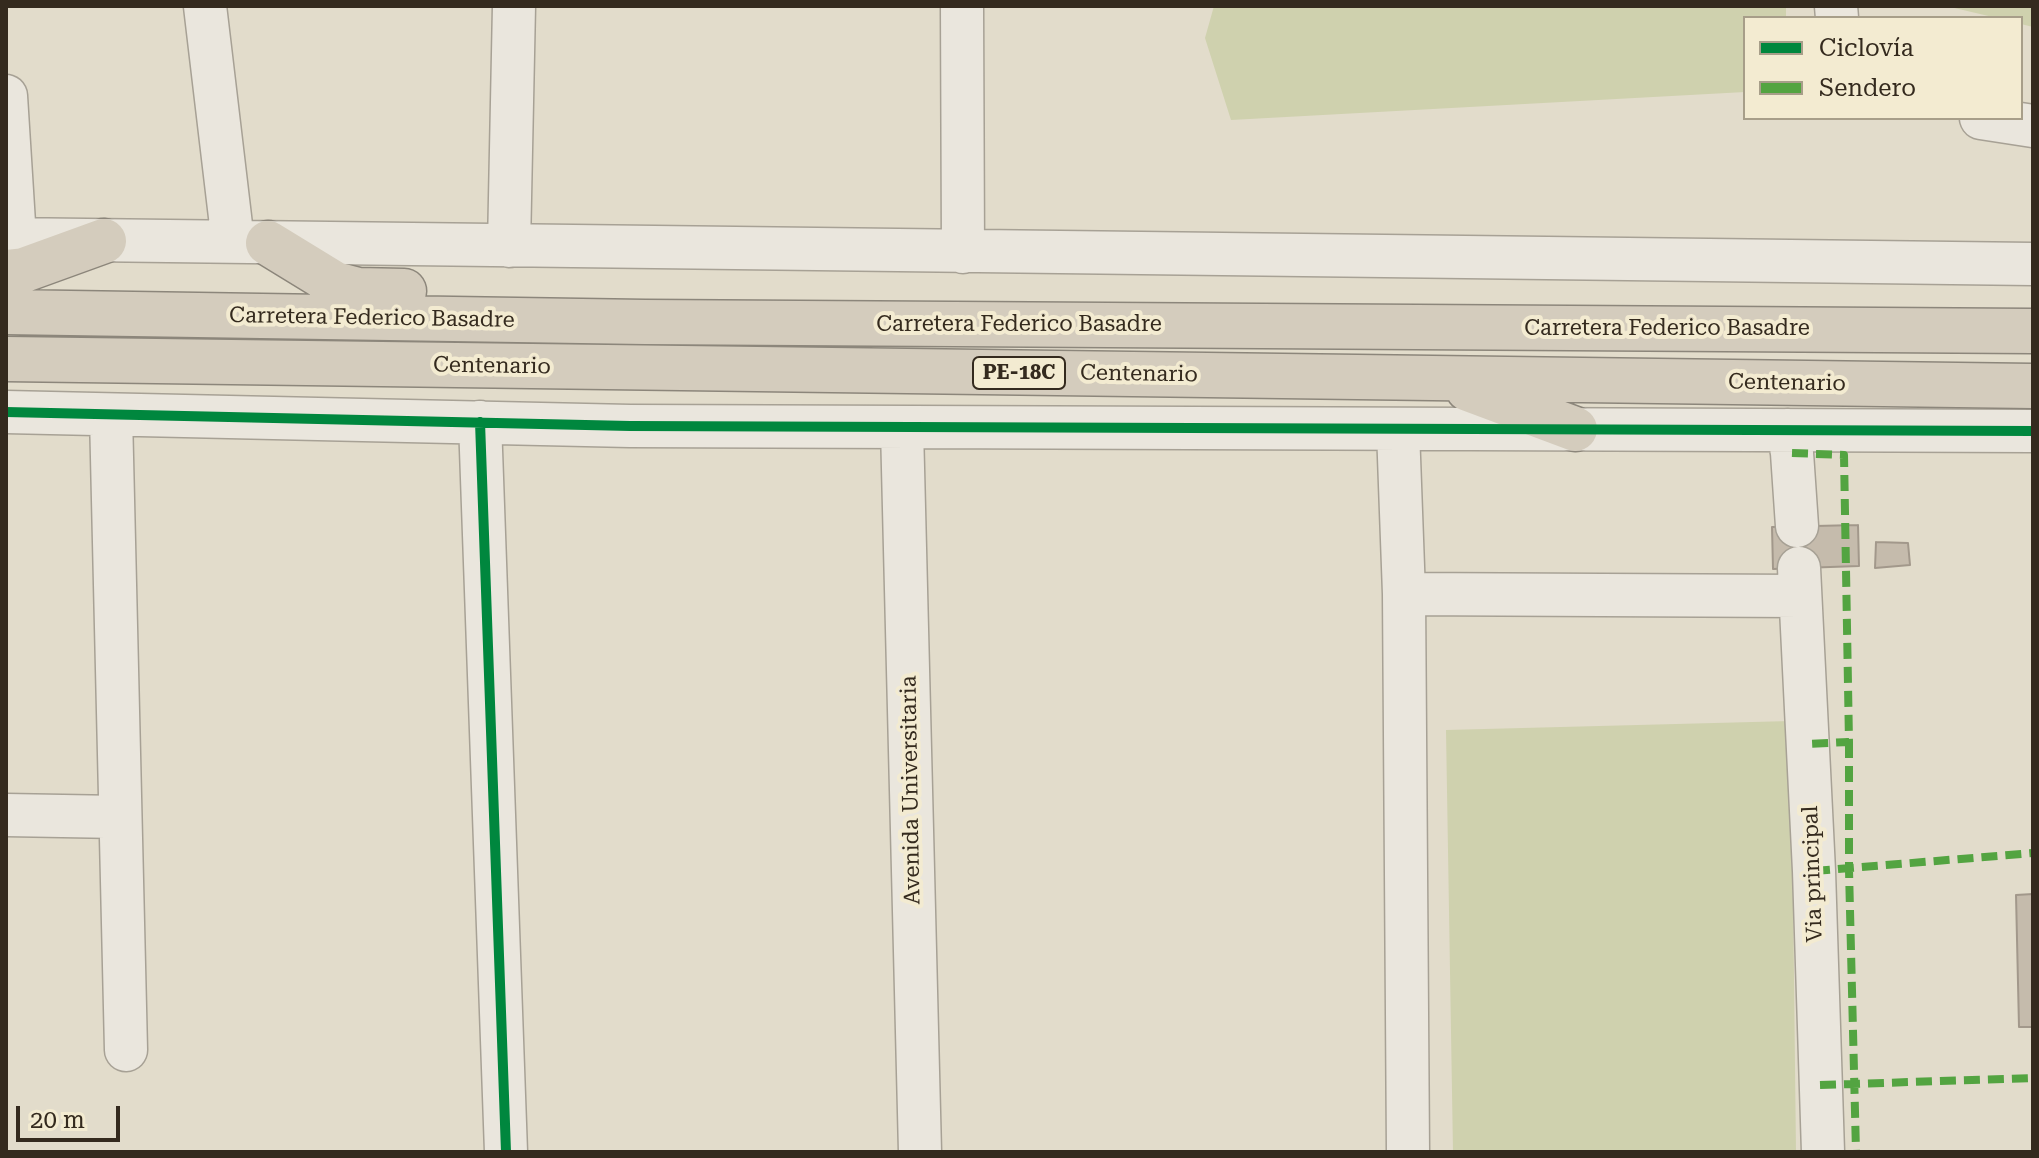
<!DOCTYPE html>
<meta charset="utf-8">
<style>
body{margin:0}
#map{position:relative;width:2039px;height:1158px;overflow:hidden;background:#e2dccb;font-family:"Roboto Serif",serif}
canvas{display:block}
.frame{position:absolute;inset:0;border:8px solid #342a1e;pointer-events:none}
.legend{position:absolute;left:1743px;top:16px;width:280px;height:104px;box-sizing:border-box;background:#f3ebd1;border:2px solid #a79e89;margin:0;padding:10px 14px;list-style:none;font-size:24px;color:#342a1e}
.legend li{display:flex;align-items:center;gap:16px;height:40px}
.legend b{width:40px;border:2px solid #a79e89}
.scale{position:absolute;left:16px;top:1106px;width:104px;height:36px;box-sizing:border-box;border:4px solid #342a1e;border-top:0;padding-left:10px;font-size:24px;line-height:28px;white-space:nowrap;color:#342a1e;-webkit-text-stroke:6px #f3ebd1;paint-order:stroke}
</style>
<div id="map">
<canvas width="2039" height="1158"></canvas>
<div class="frame"></div>
<ul class="legend">
<li><b style="height:10px;background:#00873e"></b>Ciclovía</li>
<li><b style="height:10px;background:#53a441"></b>Sendero</li>
</ul>
<div class="scale">20 m</div>
</div>
<script>
const context = document.querySelector('canvas').getContext('2d');
context.lineJoin = 'round';
function fillPath(path, color) {
  context.fillStyle = color;
  context.fill(path, 'evenodd');
}
function shape(rows) {
  const path = new Path2D();
  for (const r of rows) {
    path.moveTo(r[0], r[1]);
    for (let i = 2; i < r.length; i += 2) path.lineTo(r[i], r[i + 1]);
  }
  return path;
}
function trace(path, color, width, dash) {
  context.strokeStyle = color;
  context.lineWidth = width;
  context.lineCap = dash ? 'butt' : 'round';
  context.setLineDash(dash || []);
  context.stroke(path);
}
function label(font, color, halo, rows, align = 'center') {
  context.font = font + ' "Roboto Serif",serif';
  context.lineWidth = 8;
  context.setLineDash([]);
  context.textBaseline = 'middle';
  context.strokeStyle = halo;
  context.fillStyle = color;
  for (const [text, x, y, turn = 0] of rows) {
    context.save();
    context.translate(x, y);
    context.rotate((+turn || 0) * Math.PI / 180);
    context.textAlign = isNaN(turn) ? turn : align;
    if (halo) context.strokeText(text, 0, 0);
    context.fillText(text, 0, 0);
    context.restore();
  }
}
fillPath(shape([
 [1214,6,1786,6,1786,18,1745,18,1745,92,1231,120,1205,38],
 [1946,6,2033,6,2033,27,2021,24,2021,18,1997,18],
 [1791,721,1796,1152,1453,1152,1446,730]
]), '#cfd1ae');
const building = shape([
 [1858,525,1859,566,1773,569,1772,527,1858,525],
 [1876,542,1908,543,1910,565,1875,568,1876,542],
 [2033,894,2033,1027,2019,1027,2016,895,2033,894]
]);
fillPath(building, '#c5bbac');
trace(building, '#a2988b', 2);
const minor = shape([
 [205,6,233,242],
 [962,6,963,252],
 [1836,6,1837,18],
 [6,96,15,239],
 [1981,118,2033,126],
 [6,239,2033,264],
 [509,246,514,6],
 [6,412,630,426,2033,431],
 [111,415,126,1050],
 [480,422,506,1152],
 [902,428,920,1152],
 [1398,430,1404,594,1408,1152],
 [1788,430,1792,453,1797,526],
 [1799,568,1814,871,1823,1152],
 [1404,594,1800,596],
 [6,815,119,817]
]);
const highway = shape([
 [268,243,335,284,358,290,404,291],
 [6,272,24,270,104,241],
 [6,312,645,322,2033,331],
 [6,359,2033,386],
 [1468,389,1575,429]
]);
trace(minor, '#a7a195', 45);
trace(highway, '#8c867b', 47);
trace(minor, '#eae6dd', 42);
trace(highway, '#d4ccbd', 44);
trace(shape([
 [1792,453,1844,455,1849,742,1807,744],
 [1849,742,1849,870,1856,1152],
 [1814,871,2033,853],
 [1820,1085,2033,1078]
]), '#53a441', 8, [16, 8]);
trace(shape([
 [6,412,630,426,2033,431],
 [480,422,506,1152]
]), '#00873e', 10);
for (const [x, y, w] of [
 [1019,373,92]
]) {
  const box = new Path2D();
  box.roundRect(x - w / 2, y - 16, w, 32, 6);
  context.fillStyle = '#f3ebd1';
  context.fill(box);
  trace(box, '#342a1e', 2);
}
label('bold 20px', '#342a1e', null, [
 ["PE-18C",1019,373]
]);
label('22px', '#342a1e', '#f3ebd1', [
 ["Carretera Federico Basadre",372,318,1],
 ["Carretera Federico Basadre",1019,325],
 ["Carretera Federico Basadre",1667,329],
 ["Centenario",492,366,1],
 ["Centenario",1139,374,1],
 ["Centenario",1787,383,1],
 ["Avenida Universitaria",911,790,-91],
 ["Via principal",1813,874,-92]
]);
</script>
